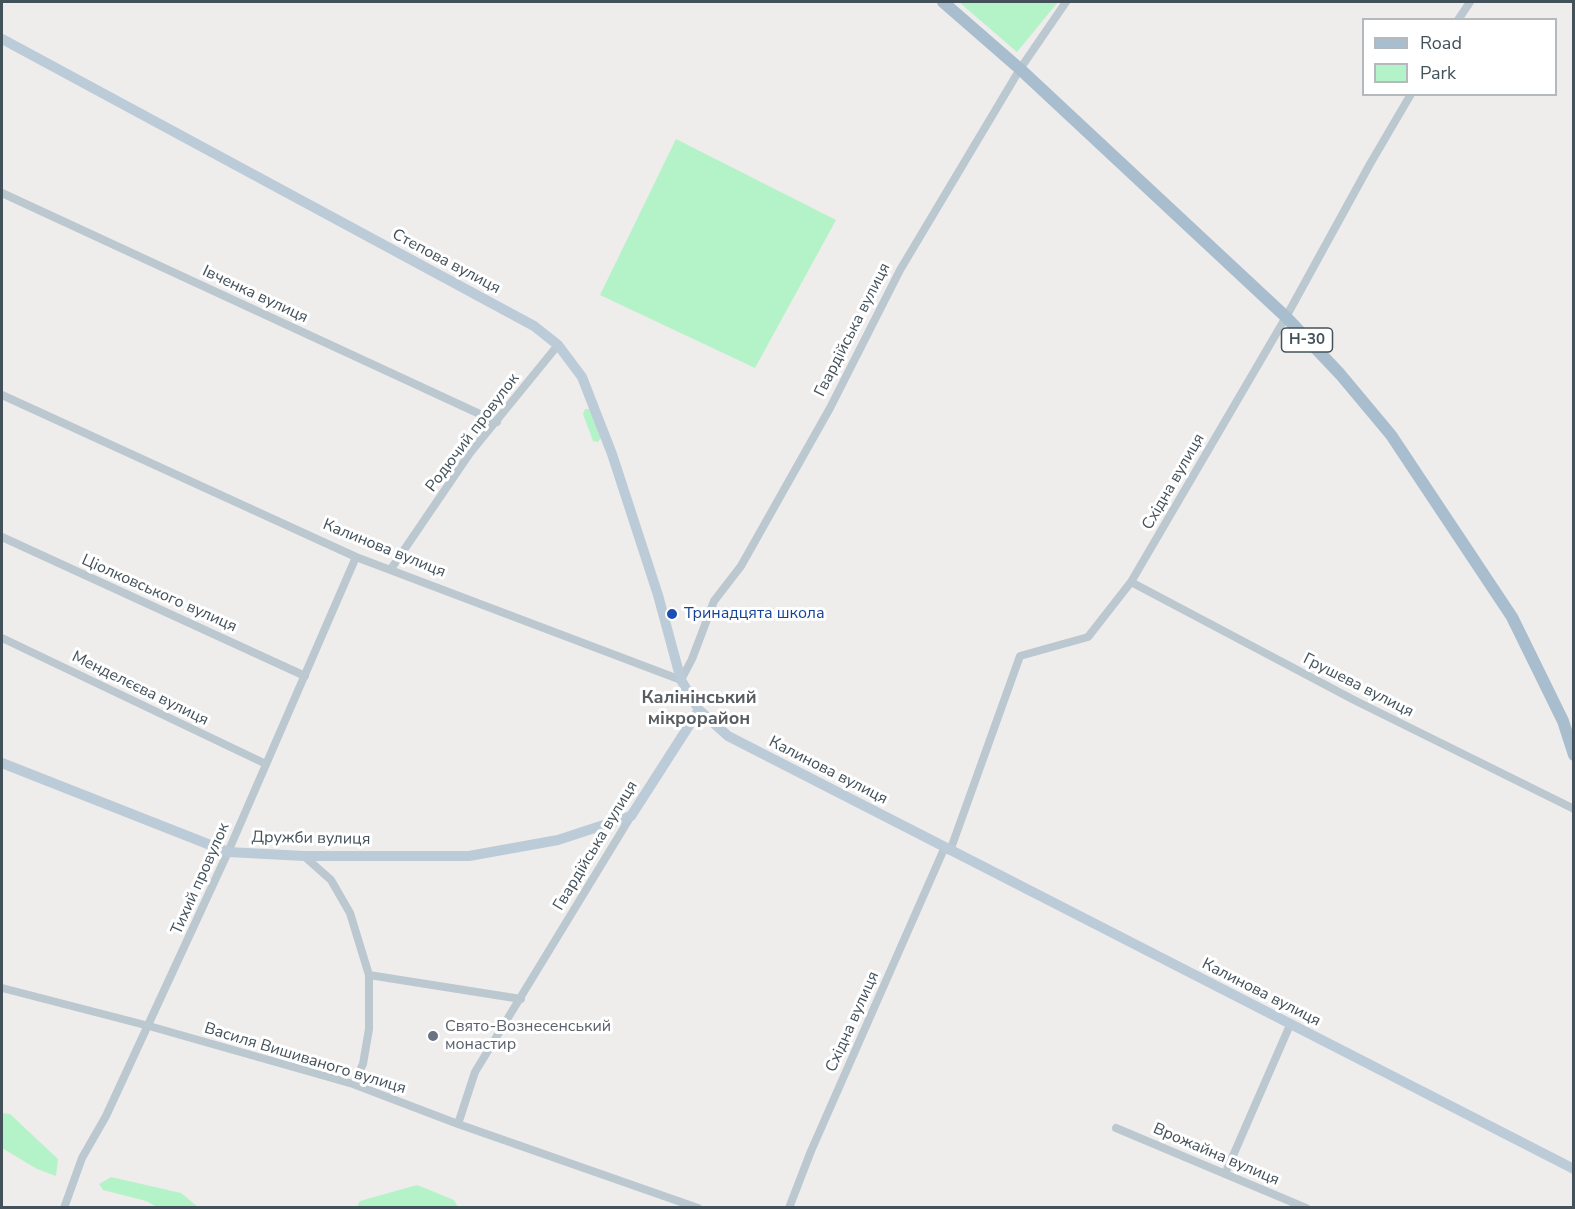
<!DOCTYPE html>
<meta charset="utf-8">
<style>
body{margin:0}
#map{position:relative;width:1575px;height:1209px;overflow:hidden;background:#efecec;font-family:"Nunito Sans",sans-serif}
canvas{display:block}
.frame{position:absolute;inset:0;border:3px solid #43515b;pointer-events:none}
.legend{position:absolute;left:1362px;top:18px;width:195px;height:78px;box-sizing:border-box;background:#fff;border:2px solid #b4b9bd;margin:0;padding:8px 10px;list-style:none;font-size:18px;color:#43515b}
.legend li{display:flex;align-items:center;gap:12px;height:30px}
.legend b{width:30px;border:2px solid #b4b9bd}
</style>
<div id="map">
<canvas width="1575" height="1209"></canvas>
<div class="frame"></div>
<ul class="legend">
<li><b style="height:8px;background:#a8becf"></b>Road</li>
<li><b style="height:16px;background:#b4f3c8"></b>Park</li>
</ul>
</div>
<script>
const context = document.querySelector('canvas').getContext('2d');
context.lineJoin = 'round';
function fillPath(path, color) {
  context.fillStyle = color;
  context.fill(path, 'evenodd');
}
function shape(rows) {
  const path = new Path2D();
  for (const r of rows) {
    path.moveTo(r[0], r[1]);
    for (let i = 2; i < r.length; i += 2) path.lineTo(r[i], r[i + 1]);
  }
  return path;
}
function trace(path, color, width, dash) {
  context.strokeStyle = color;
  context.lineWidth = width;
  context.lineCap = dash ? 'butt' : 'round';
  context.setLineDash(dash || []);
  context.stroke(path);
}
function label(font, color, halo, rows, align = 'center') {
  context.font = font + ' "Nunito Sans",sans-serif';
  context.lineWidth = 6;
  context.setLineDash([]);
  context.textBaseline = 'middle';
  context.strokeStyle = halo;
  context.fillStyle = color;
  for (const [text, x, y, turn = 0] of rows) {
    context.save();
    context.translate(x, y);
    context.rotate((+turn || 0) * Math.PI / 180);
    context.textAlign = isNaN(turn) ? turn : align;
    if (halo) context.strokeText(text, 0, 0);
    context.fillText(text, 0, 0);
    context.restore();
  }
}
fillPath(shape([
 [959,2,1058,2,1017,52],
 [676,139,836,220,755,368,600,295],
 [585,409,590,409,601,438,598,442,593,441,583,414],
 [2,1113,10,1114,58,1159,56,1176,37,1169,2,1148],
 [111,1177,181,1193,198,1207,157,1207,146,1201,103,1190,99,1184],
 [417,1185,454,1200,458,1207,357,1207,360,1201]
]), '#b4f3c8');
trace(shape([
 [1458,20,1470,2],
 [2,193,497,422],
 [2,395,356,557,681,680,692,659,714,601,741,566,830,408,900,270,1020,69,1066,2],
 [2,537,305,676],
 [391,569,470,453,558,345],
 [1131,582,1354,700,1574,809],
 [2,638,266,764],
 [950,851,1020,656,1088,637,1131,582,1286,317,1370,164,1411,94],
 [304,856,331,880,350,913,369,975,369,1029,363,1064,353,1084],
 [369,975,521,999],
 [2,988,149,1026,353,1084,458,1124,698,1208],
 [458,1124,475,1072,631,816],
 [1116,1128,1306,1208],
 [1225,1174,1290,1025],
 [64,1208,82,1158,106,1116,228,852,356,557],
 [789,1208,811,1151,944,849]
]), '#bbc8d0', 8);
trace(shape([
 [2,39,534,326,558,345,582,377,612,454,658,595,681,680,699,710,728,736,1574,1169],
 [2,763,228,852,304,856,469,856,558,840,631,816,699,710]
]), '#bccbd8', 10);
trace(shape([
 [943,2,1020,69,1286,317,1340,374,1391,435,1512,617,1563,721,1574,755]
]), '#a8becf', 12);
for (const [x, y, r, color] of [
 [672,614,6,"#1a4fb4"],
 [433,1036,6,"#6b7280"]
]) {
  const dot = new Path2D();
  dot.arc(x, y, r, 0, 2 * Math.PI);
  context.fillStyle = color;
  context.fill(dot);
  trace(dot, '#fff', 2);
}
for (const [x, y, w] of [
 [1307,340,51]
]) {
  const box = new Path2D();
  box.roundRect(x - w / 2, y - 12, w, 24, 4.5);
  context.fillStyle = '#fff';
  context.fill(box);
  trace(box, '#43515b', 1.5);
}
label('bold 15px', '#43515b', null, [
 ["Н-30",1307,340]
]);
label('16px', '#43515b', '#fff', [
 ["Степова вулиця",446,262,28],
 ["Івченка вулиця",255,295,25],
 ["Гвардійська вулиця",853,330,-63],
 ["Родючий провулок",473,433,-53],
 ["Східна вулиця",1174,482,-60],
 ["Калинова вулиця",384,549,22],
 ["Ціолковського вулиця",159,594,24],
 ["Грушева вулиця",1358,686,27],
 ["Менделєєва вулиця",140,689,26],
 ["Калинова вулиця",828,771,27],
 ["Дружби вулиця",311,839,1],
 ["Гвардійська вулиця",596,846,-59],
 ["Тихий провулок",201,879,-66],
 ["Калинова вулиця",1261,993,27],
 ["Східна вулиця",853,1022,-66],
 ["Василя Вишиваного вулиця",305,1059,17],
 ["Врожайна вулиця",1216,1155,23]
]);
label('16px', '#164399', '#fff', [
 ["Тринадцята школа",684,614]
], 'left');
label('16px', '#5b616d', '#fff', [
 ["Cвято-Вознесенський",445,1027],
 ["монастир",445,1045]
], 'left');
label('bold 18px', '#585d62', '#fff', [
 ["Калінінський",699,699],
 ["мікрорайон",699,720]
]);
</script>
